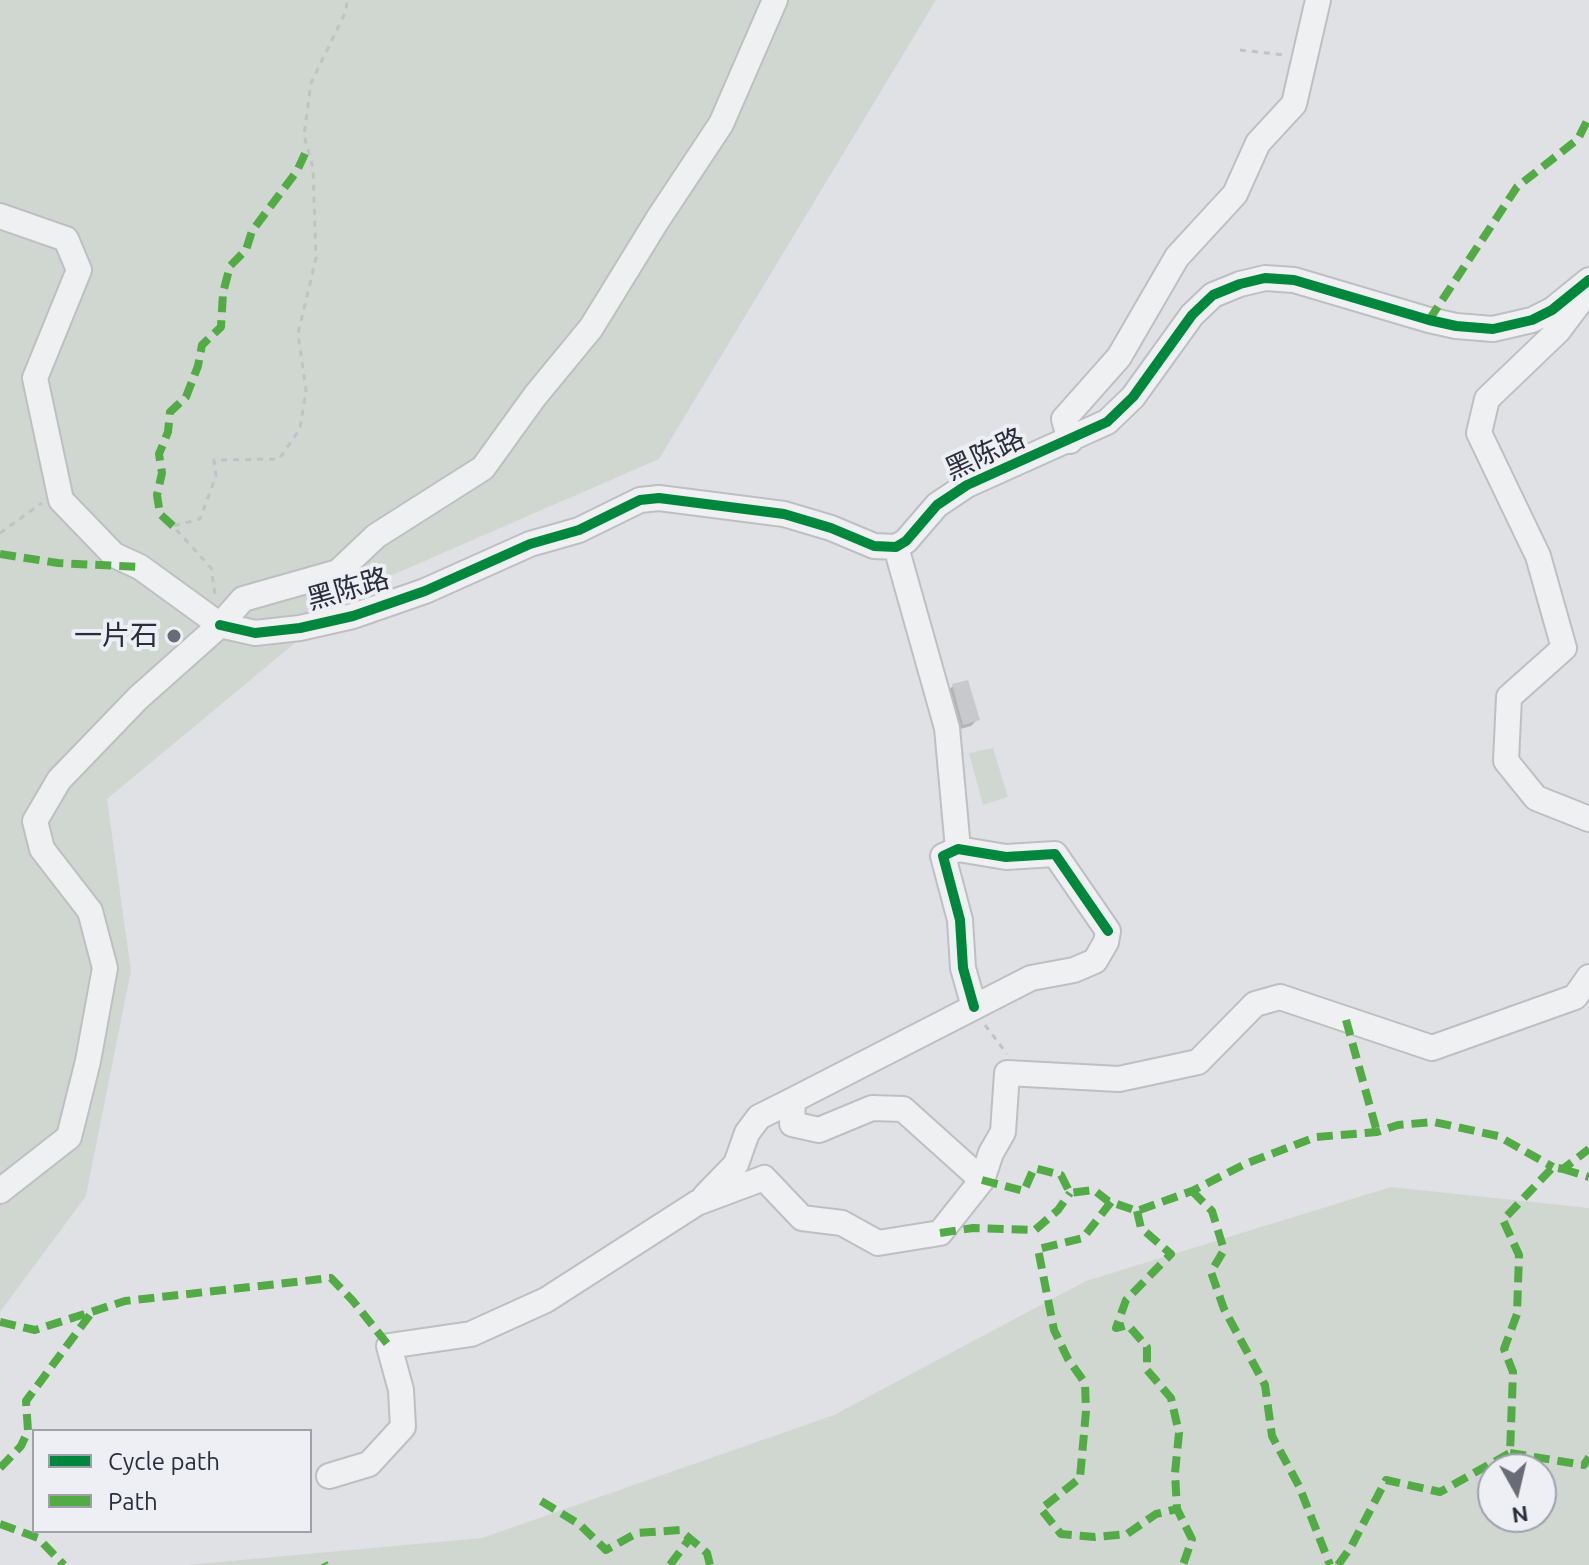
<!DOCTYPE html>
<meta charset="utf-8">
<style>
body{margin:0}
#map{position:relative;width:1589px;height:1565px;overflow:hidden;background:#e0e1e4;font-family:Ubuntu,sans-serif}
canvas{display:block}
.legend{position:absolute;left:32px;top:1429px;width:280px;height:104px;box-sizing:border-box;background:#edeff4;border:2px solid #9fa1aa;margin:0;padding:10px 14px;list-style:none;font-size:24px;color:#292d3c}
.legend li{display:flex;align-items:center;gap:16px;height:40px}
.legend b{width:40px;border:2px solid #9fa1aa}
.north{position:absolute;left:1477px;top:1453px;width:80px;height:80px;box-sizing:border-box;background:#edeff4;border:2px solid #9fa1aa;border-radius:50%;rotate:172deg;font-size:22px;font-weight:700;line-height:32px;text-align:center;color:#292d3c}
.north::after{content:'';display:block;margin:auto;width:28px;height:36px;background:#696c77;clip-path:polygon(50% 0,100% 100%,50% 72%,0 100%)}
</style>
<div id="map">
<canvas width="1589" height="1565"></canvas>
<ul class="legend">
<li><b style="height:10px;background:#00873e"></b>Cycle path</li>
<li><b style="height:10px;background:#53ab46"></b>Path</li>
</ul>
<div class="north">N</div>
</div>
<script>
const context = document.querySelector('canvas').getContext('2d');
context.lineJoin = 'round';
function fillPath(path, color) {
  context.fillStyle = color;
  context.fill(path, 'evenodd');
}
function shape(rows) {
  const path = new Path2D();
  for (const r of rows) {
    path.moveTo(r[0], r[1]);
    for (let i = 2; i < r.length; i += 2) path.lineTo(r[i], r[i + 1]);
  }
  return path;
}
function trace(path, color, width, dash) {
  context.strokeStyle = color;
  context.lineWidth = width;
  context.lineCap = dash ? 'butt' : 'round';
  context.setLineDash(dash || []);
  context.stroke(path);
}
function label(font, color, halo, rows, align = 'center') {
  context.font = font + ' Ubuntu,"Noto Sans SC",sans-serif';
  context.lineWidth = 8;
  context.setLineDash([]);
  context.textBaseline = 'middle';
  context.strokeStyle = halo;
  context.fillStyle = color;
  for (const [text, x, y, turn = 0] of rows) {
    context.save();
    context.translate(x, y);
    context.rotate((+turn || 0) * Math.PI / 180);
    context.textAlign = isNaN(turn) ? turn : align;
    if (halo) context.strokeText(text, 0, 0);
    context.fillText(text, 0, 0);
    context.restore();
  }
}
fillPath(shape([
 [0,0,936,0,659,459,360,589,107,799,131,971,86,1196,0,1312],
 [993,748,1008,797,983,805,969,753],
 [1391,1187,1589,1208,1589,1565,187,1565,482,1538,834,1415,1086,1281],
 [1541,1469,1541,1517,1493,1517,1493,1469]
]), '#d0d7d0');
fillPath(shape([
 [953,686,977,720,971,726,957,730,946,692]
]), '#0003');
fillPath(shape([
 [968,680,980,720,963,725,952,684]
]), '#c8c9cc');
const minor = shape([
 [0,216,66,239,79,270,35,378,61,500,114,555,140,567,220,625,255,633,300,628,353,616,425,591,530,544,579,530,640,500,659,498,784,514,831,528,874,546,896,547,906,541,937,505,967,485,1107,422,1133,397,1192,315,1213,295,1240,284,1265,278,1294,280,1429,320,1456,326,1493,329,1532,320,1552,310,1589,280],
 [1585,295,1558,331,1487,399,1479,433,1538,556,1564,648,1509,697,1506,761,1536,798,1589,819],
 [1070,441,1064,419,1119,357,1177,257,1235,194,1258,143,1294,104,1318,0],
 [896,547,947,728,958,849],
 [974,1007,963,968,960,920,943,856,958,849,1006,857,1055,854,1108,931,1106,942,1095,961,1074,970,1031,978,793,1100,792,1124,819,1130,872,1108,903,1109,982,1180],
 [0,1191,69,1137,88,1061,105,968,90,911,42,849,35,821,59,780,138,698,220,625,243,599,338,572,376,536,483,468,535,396,591,328,658,219,721,124,775,0],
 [705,1196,736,1164,747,1133,759,1117,793,1100],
 [329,1476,369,1464,403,1427,401,1390,389,1346,471,1334,546,1300,697,1203,764,1178,802,1218,842,1223,878,1243,940,1233,982,1180,991,1153,1003,1132,1007,1073,1119,1079,1198,1062,1255,1004,1280,997,1432,1048,1575,997,1589,977]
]);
trace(minor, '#bebfc2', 28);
trace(shape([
 [1240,50,1285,55],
 [0,533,42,503],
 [215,594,211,568,173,526,200,519,216,476,214,460,279,459,300,429,306,390,298,334,316,258,313,168,304,135,311,83,346,11,347,0],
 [985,1025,1007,1054]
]), '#c1c2c6', 3, [6, 6]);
trace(minor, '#eff0f2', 24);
trace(shape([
 [1429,320,1517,187,1578,139,1589,117],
 [173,526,160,514,157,495,162,473,159,454,168,432,170,412,186,397,198,366,202,345,221,327,223,293,230,266,246,250,252,231,297,171,308,147],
 [0,554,58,563,140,567],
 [1346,1020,1377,1132],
 [1563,1169,1589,1177],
 [982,1180,1024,1191,1034,1168,1061,1175,1070,1193,1094,1190,1108,1201,1137,1211,1192,1191,1245,1164,1316,1137,1377,1132,1398,1125,1434,1122,1498,1136,1553,1167],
 [1192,1191,1212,1211,1224,1250,1211,1272,1224,1309,1265,1385,1272,1436,1299,1486,1330,1565],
 [1111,1202,1083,1238,1038,1249,1054,1330,1068,1359,1085,1383,1086,1411,1080,1478,1041,1509,1061,1534,1095,1537,1127,1534,1156,1514,1177,1509],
 [1137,1211,1141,1228,1171,1254,1126,1300,1116,1328,1128,1325,1147,1347,1147,1370,1171,1398,1179,1433,1175,1473,1177,1509,1192,1539,1183,1565],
 [940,1233,973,1228,1035,1230,1058,1210,1070,1193],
 [0,1322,35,1330,125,1301,331,1278,353,1301,389,1346],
 [1510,1453,1584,1465,1589,1457],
 [0,1468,21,1446,28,1431,26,1401,92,1312],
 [541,1501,579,1524,606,1550,637,1533,680,1530,707,1553,710,1565],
 [0,1524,38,1538,64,1565],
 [324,1563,325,1565],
 [670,1565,690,1538],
 [1338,1565,1351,1547,1386,1480,1440,1492,1510,1453,1513,1372,1504,1349,1517,1314,1519,1255,1503,1220,1553,1167,1563,1169,1589,1149]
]), '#53ab46', 8, [16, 8]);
trace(shape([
 [220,625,255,633,300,628,353,616,425,591,530,544,579,530,640,500,659,498,784,514,831,528,874,546,896,547,906,541,937,505,967,485,1107,422,1133,397,1192,315,1213,295,1240,284,1265,278,1294,280,1429,320,1456,326,1493,329,1532,320,1552,310,1589,280],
 [974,1007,963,968,960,920,943,856,958,849,1006,857,1055,854,1108,931]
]), '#00873e', 10);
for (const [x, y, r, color] of [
 [174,636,8,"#696c77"]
]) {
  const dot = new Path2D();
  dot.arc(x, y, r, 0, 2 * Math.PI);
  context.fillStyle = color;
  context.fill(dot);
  trace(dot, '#edeff4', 3);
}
label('28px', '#292d3c', '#edeff4', [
 ["黑陈路",985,454,-25],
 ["黑陈路",348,589,-16]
]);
label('28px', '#292d3c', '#edeff4', [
 ["一片石",158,636]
], 'right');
</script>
